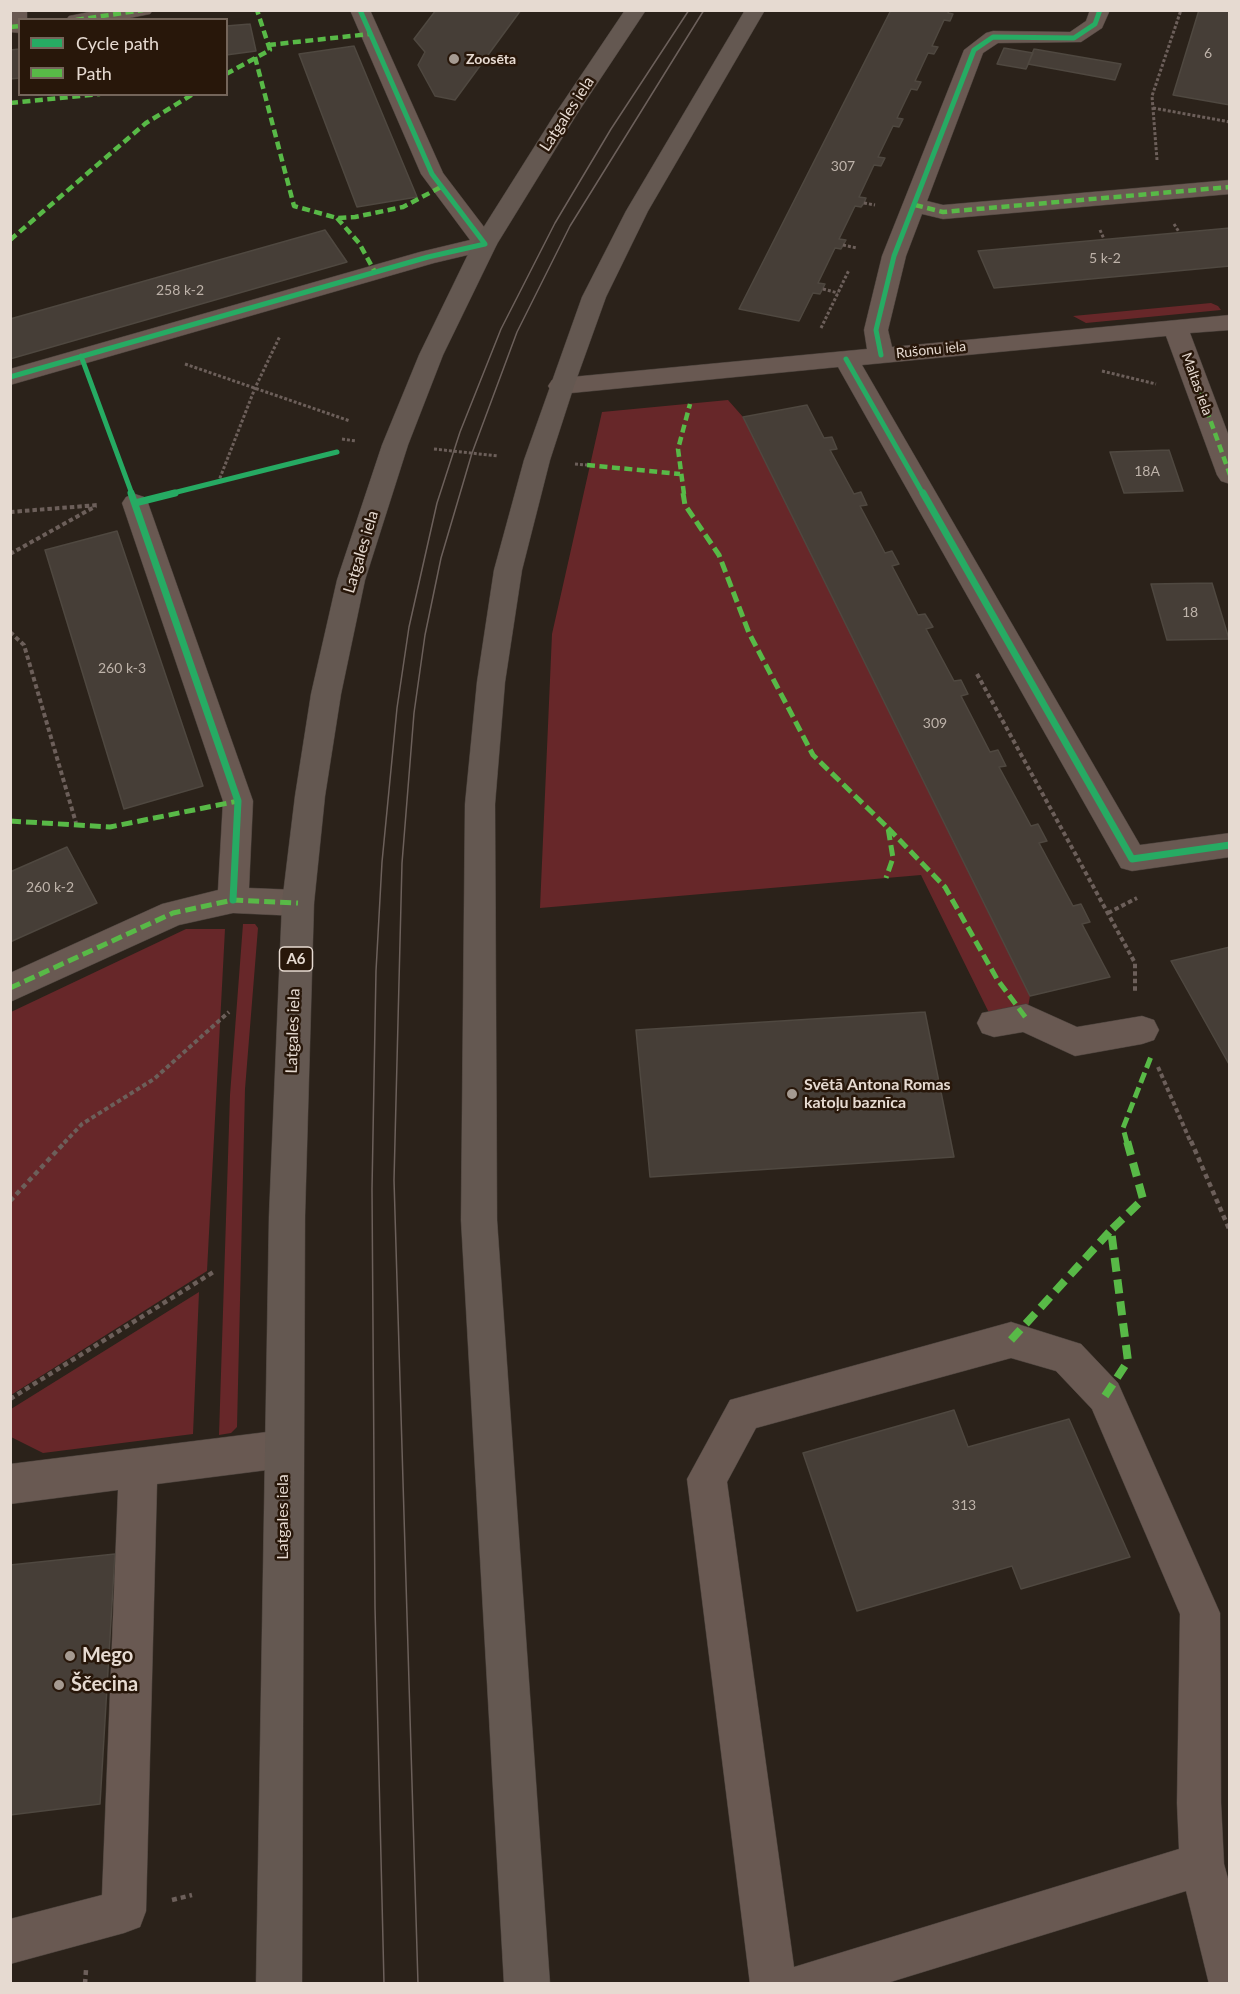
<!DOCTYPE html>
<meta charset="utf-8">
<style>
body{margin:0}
#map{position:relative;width:1240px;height:1994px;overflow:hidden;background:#2b221a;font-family:Lato,sans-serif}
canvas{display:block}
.frame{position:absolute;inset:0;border:12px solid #e6dad1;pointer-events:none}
.legend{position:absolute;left:18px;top:18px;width:210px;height:78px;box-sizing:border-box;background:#28170a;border:2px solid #74655a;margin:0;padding:8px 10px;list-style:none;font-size:18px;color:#e6dad1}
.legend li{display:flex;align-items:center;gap:12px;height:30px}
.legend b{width:30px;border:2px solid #74655a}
</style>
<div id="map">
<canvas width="1240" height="1994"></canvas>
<div class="frame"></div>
<ul class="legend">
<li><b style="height:8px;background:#26ab63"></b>Cycle path</li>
<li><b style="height:8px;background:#58b947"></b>Path</li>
</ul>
</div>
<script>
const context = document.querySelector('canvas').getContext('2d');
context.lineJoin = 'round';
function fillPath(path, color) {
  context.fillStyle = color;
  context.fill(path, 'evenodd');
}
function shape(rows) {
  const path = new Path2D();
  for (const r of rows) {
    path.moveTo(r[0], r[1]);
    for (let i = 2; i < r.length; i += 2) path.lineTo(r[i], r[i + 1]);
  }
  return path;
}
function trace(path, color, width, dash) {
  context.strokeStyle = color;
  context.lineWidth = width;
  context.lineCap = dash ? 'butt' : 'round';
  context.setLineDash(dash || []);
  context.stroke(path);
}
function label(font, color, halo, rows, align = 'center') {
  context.font = font + ' Lato,sans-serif';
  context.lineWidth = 5;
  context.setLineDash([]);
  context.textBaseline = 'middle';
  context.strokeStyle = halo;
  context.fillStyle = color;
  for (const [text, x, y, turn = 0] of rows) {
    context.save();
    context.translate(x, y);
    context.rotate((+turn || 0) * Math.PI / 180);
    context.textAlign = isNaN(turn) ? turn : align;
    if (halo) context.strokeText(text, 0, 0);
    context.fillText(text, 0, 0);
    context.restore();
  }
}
fillPath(shape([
 [1211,303,1218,306,1221,310,1086,323,1073,316],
 [728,400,743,417,1030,996,1026,1018,994,1023,921,875,540,908,552,634,602,412],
 [243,924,255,924,258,928,245,1089,237,1427,231,1433,219,1435,230,1095],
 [186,929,225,929,207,1271,11,1395,11,1012],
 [199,1292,193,1434,43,1453,11,1437,11,1409]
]), '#672729');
const building = shape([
 [436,10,521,10,455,100,435,96,418,65,425,52,414,39,436,10],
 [891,10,949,10,948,13,953,14,950,21,944,20,932,46,938,47,934,54,928,53,915,81,921,82,917,90,911,89,897,118,903,119,899,127,893,126,878,157,885,158,881,166,874,165,859,197,866,198,864,203,861,207,855,206,839,239,846,240,841,249,835,248,818,283,825,284,820,294,813,293,799,321,739,309,891,10],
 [1199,10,1230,10,1230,105,1173,95,1199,10],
 [250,24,256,51,226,55,226,26,250,24],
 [354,46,417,197,357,207,299,54,354,46],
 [1004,48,1033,53,1026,69,997,64,1004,48],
 [20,49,20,78,10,79,10,50,20,49],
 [1034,49,1121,64,1115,80,1028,64,1034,49],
 [1230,228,1230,266,994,288,978,251,1230,228],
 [325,230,347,262,10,359,10,319,325,230],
 [807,405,824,438,832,437,837,449,830,450,854,494,861,492,867,505,860,506,885,553,892,551,899,564,892,566,918,615,925,614,933,627,926,629,954,681,961,680,968,694,961,696,990,752,998,750,1006,766,999,767,1031,826,1038,824,1047,841,1039,843,1073,906,1081,904,1090,922,1082,924,1110,977,1030,996,743,417,807,405],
 [1169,450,1183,491,1124,493,1110,452,1169,450],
 [117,531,203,786,124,809,45,550,117,531],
 [1212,583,1229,639,1167,640,1151,584,1212,583],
 [67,847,97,903,10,942,10,872,67,847],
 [1230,947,1230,1066,1171,961,1230,947],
 [925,1012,954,1157,650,1177,636,1030,925,1012],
 [954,1410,968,1447,1069,1419,1130,1557,1021,1589,1012,1566,857,1611,803,1453,954,1410],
 [115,1554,100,1804,10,1815,10,1565,115,1554]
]);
fillPath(building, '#463e37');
trace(building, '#4f4840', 1.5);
const minor = shape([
 [10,10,27,10,27,20,20,20,20,33,10,32,10,10],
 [99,10,153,10,150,14,120,20,66,20,69,16,99,10],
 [350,10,370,10,443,173,497,244,493,249,434,263,10,385,10,369,420,252,470,240,421,174,350,10],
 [1090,10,1110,10,1102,28,1081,42,998,43,983,53,927,201,943,205,1230,180,1230,194,943,219,922,214,906,256,888,330,892,347,1230,315,1230,330,1190,333,1230,439,1230,484,1221,481,1217,475,1166,336,862,365,1140,845,1230,833,1230,857,1132,871,1121,868,838,367,561,394,552,392,548,386,552,380,561,378,867,349,864,330,882,256,964,50,986,33,993,31,1070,32,1086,21,1090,10],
 [135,494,144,497,148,503,253,801,249,888,298,890,309,894,314,903,309,912,298,916,233,913,179,925,10,1002,10,973,162,904,218,890,223,801,122,503,126,497,135,494],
 [1026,1004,1077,1027,1142,1016,1154,1020,1159,1030,1154,1040,1142,1044,1075,1056,1023,1032,994,1037,982,1033,977,1023,982,1013,1026,1004],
 [1011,1322,1081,1344,1118,1383,1220,1613,1221,1803,1224,1864,1230,1886,1230,1984,1209,1984,1186,1891,884,1984,750,1984,687,1479,730,1400,1011,1322],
 [1011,1358,1056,1371,1092,1409,1180,1614,1177,1803,1179,1849,794,1967,727,1482,756,1428,1011,1358],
 [283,1430,297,1435,302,1449,297,1463,283,1468,157,1484,146,1911,140,1927,124,1933,10,1964,10,1919,102,1895,118,1490,10,1504,10,1464,283,1430]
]);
const highway = shape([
 [625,10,646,10,577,114,497,244,443,355,408,445,365,580,341,694,325,796,314,903,305,1216,302,1984,256,1984,269,1216,282,903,295,796,311,694,337,580,382,445,419,355,473,244,555,114,625,10],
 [745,10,765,10,648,211,606,297,574,386,550,460,522,570,505,682,495,804,497,1220,550,1984,504,1984,461,1220,465,804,477,682,494,570,524,460,582,297,626,211,745,10]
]);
trace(minor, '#473f39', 1);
trace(highway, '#473f39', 1);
trace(shape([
 [1153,108,1230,122],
 [1157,160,1152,96,1181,10],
 [864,203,875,205],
 [1174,224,1179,232],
 [1100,230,1104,239],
 [843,245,857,248],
 [823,289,838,293],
 [821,328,849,270],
 [185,364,350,421],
 [1102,371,1156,384],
 [342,439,356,441],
 [434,449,498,456],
 [575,464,587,465],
 [218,483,255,388,280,336]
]), '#6c5f5a', 3, [3, 2]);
trace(shape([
 [10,512,98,505],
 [10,554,96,506],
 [10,632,24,645,76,823],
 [977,674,1135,963,1135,992],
 [1108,913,1137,898],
 [1158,1067,1191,1143],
 [64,1143,82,1124,154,1079,229,1012]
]), '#6c5f5a', 4, [4.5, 3]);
trace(shape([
 [1191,1141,1230,1231],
 [10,1201,66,1141],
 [10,1399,215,1271],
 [172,1900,192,1895],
 [85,1984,86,1970]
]), '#6c5f5a', 4.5, [5, 4]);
fillPath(minor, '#695952');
fillPath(highway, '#645851');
trace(shape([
 [384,1984,375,1607,372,1189,376,971,382,862,397,708,409,627,437,503,460,432,501,329,555,223,611,129,689,10],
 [418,1984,394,1180,402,863,414,713,425,635,441,558,472,453,517,332,570,226,704,10]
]), '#6c605b', 1.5);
trace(shape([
 [76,20,143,10],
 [10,27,20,26],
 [268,45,370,34],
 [255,57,294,206,337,218,355,217,403,207,441,187],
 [226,74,270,50,257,10],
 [10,103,100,94],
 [915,205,943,212,1230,187],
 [337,218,359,243,375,272],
 [10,240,146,123,193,94],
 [1198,386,1230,475],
 [587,465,680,474],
 [684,494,678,449,690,404]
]), '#58b947', 4.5, [8, 4.5]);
trace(shape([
 [683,493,685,505,719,555,749,633,813,755,888,828,893,858,886,878],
 [10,821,110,827,238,801],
 [888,828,945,887,997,979,1026,1018],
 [10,988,173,913,233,900,298,903],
 [1127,1143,1123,1128,1152,1054]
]), '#58b947', 5, [11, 5]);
trace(shape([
 [1011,1340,1111,1230],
 [1105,1396,1128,1361,1111,1230,1143,1199,1127,1141]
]), '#58b947', 8, [14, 8]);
trace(shape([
 [881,355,876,330,894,256,974,50,993,37,1074,38,1095,24,1100,10],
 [81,356,132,494],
 [846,359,923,494],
 [10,377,428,257,485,244,432,174,360,10],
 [169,494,337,452]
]), '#26ab63', 5);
trace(shape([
 [131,493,238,801,233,900],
 [923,493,1132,859,1230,845],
 [135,503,175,493]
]), '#26ab63', 7);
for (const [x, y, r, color] of [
 [454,59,6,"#a59a91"],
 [792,1094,6,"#a59a91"],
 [70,1656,6,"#a59a91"],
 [59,1685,6,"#a59a91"]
]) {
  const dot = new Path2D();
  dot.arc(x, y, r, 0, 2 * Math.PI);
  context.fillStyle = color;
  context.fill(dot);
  trace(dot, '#28170a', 2);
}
label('14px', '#beb3aa', null, [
 ["6",1208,53],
 ["307",843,166],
 ["5 k-2",1105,258],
 ["258 k-2",180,290],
 ["18A",1147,471],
 ["18",1190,612],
 ["260 k-3",122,668],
 ["309",935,723],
 ["260 k-2",50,887],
 ["313",964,1505]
]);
label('bold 14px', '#e6dad1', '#28170a', [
 ["Zoosēta",466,59]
], 'left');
label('14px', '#e6dad1', '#28170a', [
 ["Rušonu iela",931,350,-6],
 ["Maltas iela",1197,384,70]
]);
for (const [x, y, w] of [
 [296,959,33]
]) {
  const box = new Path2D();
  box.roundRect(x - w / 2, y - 12, w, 24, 4.5);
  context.fillStyle = '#28170a';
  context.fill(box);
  trace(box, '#e6dad1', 1.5);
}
label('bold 15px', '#e6dad1', null, [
 ["A6",296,959]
]);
label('16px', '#e6dad1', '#28170a', [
 ["Latgales iela",567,114,-57],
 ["Latgales iela",361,552,-73],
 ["Latgales iela",293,1031,-88],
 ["Latgales iela",283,1517,-90]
]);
label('bold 16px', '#e6dad1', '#28170a', [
 ["Svētā Antona Romas",804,1085],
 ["katoļu baznīca",804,1103]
], 'left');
label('bold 20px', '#e6dad1', '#28170a', [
 ["Mego",82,1656],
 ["Ščecina",71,1685]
], 'left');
</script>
